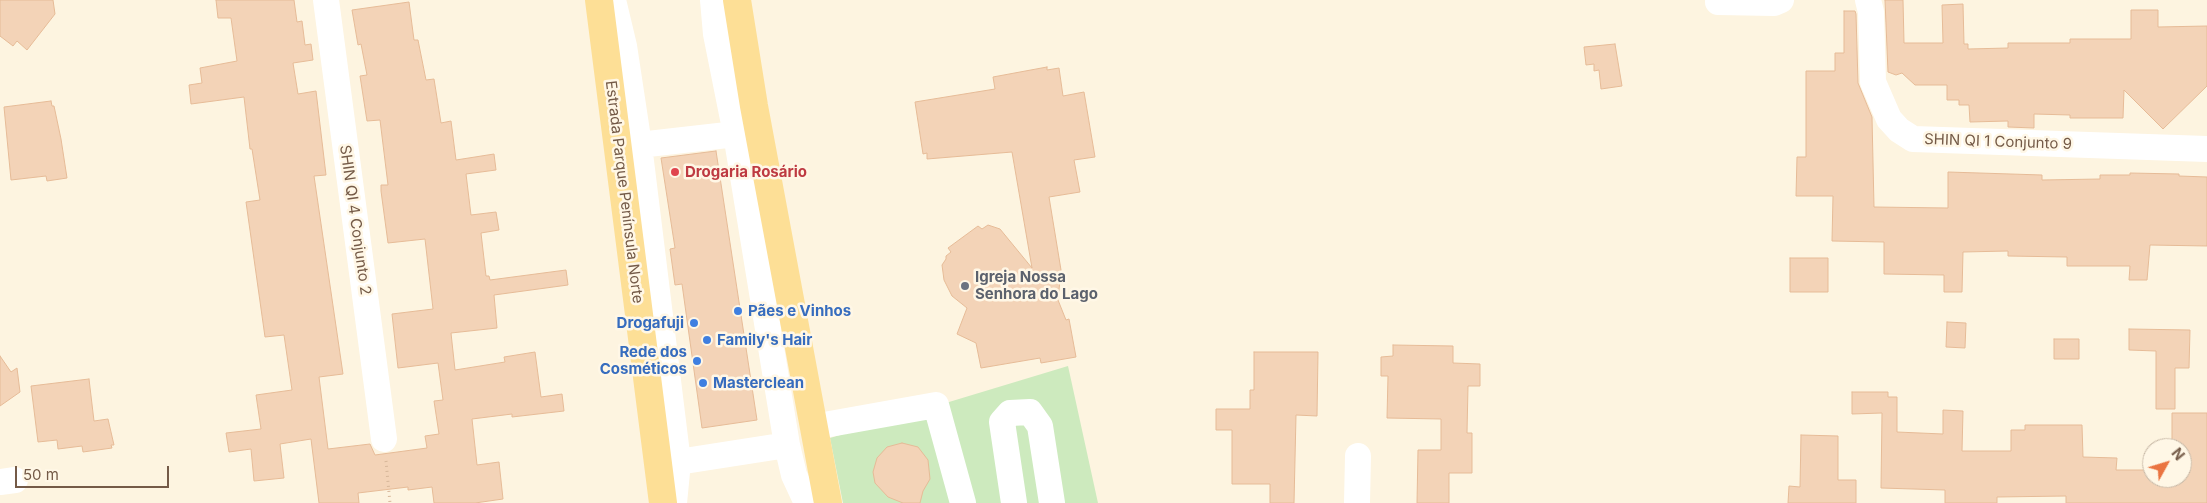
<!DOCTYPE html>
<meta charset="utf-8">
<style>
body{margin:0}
#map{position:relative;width:2207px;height:503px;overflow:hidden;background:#fdf4e0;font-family:Inter,sans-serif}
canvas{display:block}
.north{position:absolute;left:2142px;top:438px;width:50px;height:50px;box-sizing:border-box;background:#fff7e6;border:1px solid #c7b8a6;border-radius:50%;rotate:51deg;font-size:14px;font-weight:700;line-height:20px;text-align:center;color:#745a47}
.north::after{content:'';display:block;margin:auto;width:18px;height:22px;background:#ea7441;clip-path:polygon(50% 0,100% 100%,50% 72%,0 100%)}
.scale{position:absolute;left:15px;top:466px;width:154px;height:22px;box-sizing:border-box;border:2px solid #745a47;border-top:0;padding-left:6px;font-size:15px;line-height:18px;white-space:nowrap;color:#745a47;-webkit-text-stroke:4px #fff7e6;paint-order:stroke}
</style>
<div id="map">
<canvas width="2207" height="503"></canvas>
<div class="north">N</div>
<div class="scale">50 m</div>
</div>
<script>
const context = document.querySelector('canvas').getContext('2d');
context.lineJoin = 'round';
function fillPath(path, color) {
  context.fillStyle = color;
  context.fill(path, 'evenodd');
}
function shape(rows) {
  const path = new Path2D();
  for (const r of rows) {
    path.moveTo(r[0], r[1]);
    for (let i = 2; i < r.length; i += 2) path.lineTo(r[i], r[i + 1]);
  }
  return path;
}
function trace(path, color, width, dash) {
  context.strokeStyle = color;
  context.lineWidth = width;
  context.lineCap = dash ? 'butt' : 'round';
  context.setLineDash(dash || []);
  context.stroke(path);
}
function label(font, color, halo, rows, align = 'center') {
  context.font = font + ' Inter,sans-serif';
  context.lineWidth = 5;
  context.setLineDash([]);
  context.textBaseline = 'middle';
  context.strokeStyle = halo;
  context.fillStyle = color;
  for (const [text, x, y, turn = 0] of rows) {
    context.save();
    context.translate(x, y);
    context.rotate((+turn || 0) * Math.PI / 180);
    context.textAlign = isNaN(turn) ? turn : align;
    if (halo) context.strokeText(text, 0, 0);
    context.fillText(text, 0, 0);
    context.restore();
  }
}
fillPath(shape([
 [1068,366,1098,503,843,503,830,438]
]), '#cdeabe');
const building = shape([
 [0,0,53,0,55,14,27,50,17,41,13,46,0,36,0,0],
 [216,0,294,0,297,22,302,21,305,45,311,44,313,60,293,63,298,94,316,91,326,175,314,176,343,374,319,377,328,449,370,444,375,455,427,448,425,436,439,434,434,401,443,400,438,363,398,368,392,314,433,309,425,239,388,243,381,191,381,185,388,185,380,120,367,121,360,76,367,75,361,44,358,45,352,10,409,2,414,40,418,40,426,80,434,79,441,123,451,121,456,160,494,154,496,170,466,174,471,215,496,212,499,230,481,233,486,276,489,276,490,280,566,270,568,285,494,295,497,328,451,333,455,370,505,362,504,357,535,352,541,397,562,394,564,411,512,417,512,414,472,419,477,465,499,462,503,499,475,503,434,503,432,487,408,490,408,487,358,493,359,503,319,503,311,439,280,444,284,478,254,481,251,449,229,452,226,433,261,429,256,395,292,390,284,335,265,337,246,202,260,200,252,149,250,149,244,97,191,104,189,85,202,83,200,68,237,61,231,18,218,18,216,0],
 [1885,0,1903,0,1904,43,1943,43,1942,5,1963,4,1964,44,1968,44,1968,49,2008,48,2008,43,2070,43,2070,39,2131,39,2131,10,2158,10,2158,27,2207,26,2207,86,2163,129,2124,90,2123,118,2070,118,2070,115,2034,114,2034,128,2008,127,2008,121,1970,122,1969,105,1959,105,1959,100,1947,100,1947,85,1915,85,1902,73,1896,75,1888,72,1885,0],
 [1844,11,1855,11,1856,14,1858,83,1872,117,1874,207,1948,208,1948,172,2042,175,2042,180,2100,179,2100,175,2130,175,2130,173,2179,174,2179,176,2207,177,2207,246,2150,245,2147,280,2129,280,2130,266,2067,266,2067,257,2008,256,2008,251,1963,252,1962,292,1944,292,1944,275,1884,274,1884,242,1832,241,1833,196,1796,196,1797,157,1806,157,1806,71,1835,71,1835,53,1844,53,1844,11],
 [1615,44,1622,86,1601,89,1599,70,1594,71,1594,64,1586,65,1584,47,1615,44],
 [1047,67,1047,70,1059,68,1063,96,1084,92,1095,157,1074,160,1080,192,1049,197,1061,270,1058,300,1066,320,1069,319,1076,357,1041,363,1040,358,981,368,976,343,957,334,967,308,952,296,944,280,942,265,946,259,946,256,951,252,948,248,978,226,982,229,988,225,1000,229,1032,268,1012,152,927,159,927,153,923,154,915,102,995,89,993,77,1047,67],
 [51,101,52,106,54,106,61,139,67,178,47,181,46,176,11,180,4,107,51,101],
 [716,151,757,420,702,428,682,284,675,285,670,249,675,248,661,158,716,151],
 [1790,258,1828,258,1828,292,1790,292,1790,258],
 [1947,322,1966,323,1965,348,1946,347,1947,322],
 [2129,329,2190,330,2189,368,2175,368,2175,409,2156,409,2156,351,2129,350,2129,329],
 [2054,339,2079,339,2079,359,2054,359,2054,339],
 [1393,345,1453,346,1453,363,1480,364,1480,386,1468,386,1467,433,1472,433,1472,473,1449,473,1449,503,1417,503,1418,450,1441,450,1441,419,1387,418,1388,376,1381,376,1381,357,1393,356,1393,345],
 [1254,352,1318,352,1317,416,1296,415,1294,503,1270,503,1270,484,1232,484,1232,430,1216,430,1216,409,1250,409,1250,390,1254,390,1254,352],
 [0,356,11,372,17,368,20,392,0,406,0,356],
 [89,379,94,421,108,419,114,445,111,445,112,448,83,452,82,446,58,449,57,440,38,442,31,386,89,379],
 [1852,392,1888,392,1888,397,1897,397,1897,432,1943,434,1943,410,1963,411,1962,451,2011,451,2011,430,2025,430,2025,425,2082,425,2083,457,2117,458,2116,470,2152,470,2152,478,2182,478,2182,448,2172,448,2172,413,2207,413,2207,503,2066,503,2066,496,1997,497,1997,503,1945,503,1945,490,1881,488,1882,413,1852,414,1852,392],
 [1801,435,1838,436,1838,480,1856,480,1856,503,1788,503,1789,486,1800,487,1801,435],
 [902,443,918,447,928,460,930,479,923,491,920,503,903,503,888,497,875,483,873,472,877,458,887,447,902,443]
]);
fillPath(building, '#f3d3b7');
trace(building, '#e6bb97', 1);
trace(shape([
 [386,461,390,503]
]), '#d7b79a', 3, [1, 4]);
trace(shape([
 [326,0,384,439],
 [613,0,624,46,639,145,678,462,674,503],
 [713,0,716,34,736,134,787,445,794,475,807,503],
 [1868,0,1871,12,1873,82,1889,119,1899,130,1913,139,2207,149],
 [1718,2,1774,3,1781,0],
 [639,145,736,134],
 [813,427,936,405,963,503],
 [678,462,787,445],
 [0,482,15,480],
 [1014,503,1002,422,1010,413,1030,412,1040,426,1052,503],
 [1357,503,1358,456]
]), '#fff', 26);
trace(shape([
 [599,0,663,503],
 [737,0,754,106,828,503]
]), '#fddf96', 28);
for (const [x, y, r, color] of [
 [675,172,5,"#e0444e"],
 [965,286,5,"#6b7280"],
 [738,311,5,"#3f7fe0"],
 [694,323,5,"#3f7fe0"],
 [707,340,5,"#3f7fe0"],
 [697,361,5,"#3f7fe0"],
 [703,383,5,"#3f7fe0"]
]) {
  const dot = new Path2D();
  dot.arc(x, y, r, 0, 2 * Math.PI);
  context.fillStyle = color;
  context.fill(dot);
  trace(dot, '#fff7e6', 2);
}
label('15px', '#745a47', '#fff7e6', [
 ["SHIN QI 1 Conjunto 9",1998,142,2],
 ["Estrada Parque Península Norte",624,192,83],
 ["SHIN QI 4 Conjunto 2",355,220,82]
]);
label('bold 15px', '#be3a42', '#fff7e6', [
 ["Drogaria Rosário",685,172]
], 'left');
label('bold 15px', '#5b616d', '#fff7e6', [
 ["Igreja Nossa",975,277],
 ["Senhora do Lago",975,294]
], 'left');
label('bold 15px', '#366cbe', '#fff7e6', [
 ["Pães e Vinhos",748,311],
 ["Drogafuji",684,323,"right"],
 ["Family's Hair",717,340],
 ["Rede dos",687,352,"right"],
 ["Cosméticos",687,369,"right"],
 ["Masterclean",713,383]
], 'left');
</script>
